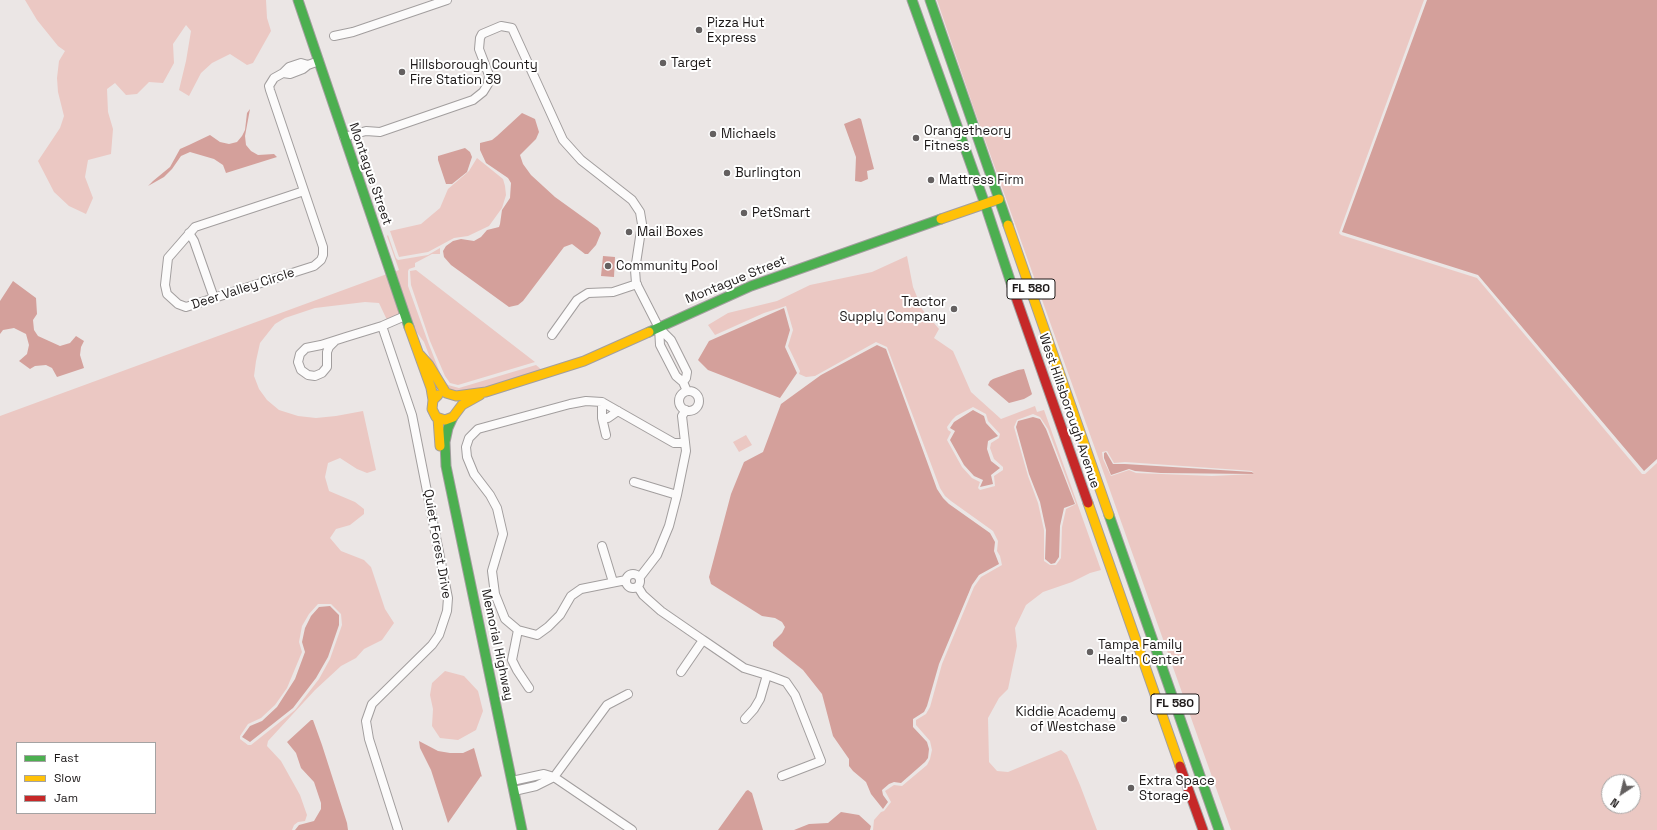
<!DOCTYPE html>
<style>
body{margin:0}
#map{position:relative;width:1657px;height:830px;overflow:hidden;background:#ebe6e5;font-family:"Space Grotesk",sans-serif}
canvas{display:block}
.legend{position:absolute;left:16px;top:742px;width:140px;height:72px;box-sizing:border-box;background:#fff;border:1px solid #a4a3a3;margin:0;padding:5px 7px;list-style:none;font-size:12px;color:#1c1818}
.legend li{display:flex;align-items:center;gap:8px;height:20px}
.legend b{width:20px;border:1px solid #a4a3a3}
.north{position:absolute;left:1601px;top:774px;width:40px;height:40px;box-sizing:border-box;background:#fff;border:1px solid #a4a3a3;border-radius:50%;rotate:215deg;font-size:11px;font-weight:700;line-height:16px;text-align:center;color:#1c1818}
.north::after{content:'';display:block;margin:auto;width:14px;height:18px;background:#646060;clip-path:polygon(50% 0,100% 100%,50% 72%,0 100%)}
</style>
<div id="map">
<canvas width="1657" height="830"></canvas>
<ul class="legend">
<li><b style="height:5px;background:#4caf50"></b>Fast</li>
<li><b style="height:5px;background:#ffc107"></b>Slow</li>
<li><b style="height:5px;background:#c62828"></b>Jam</li>
</ul>
<div class="north">N</div>
</div>
<script>
const context = document.querySelector('canvas').getContext('2d');
context.lineJoin = 'round';
function fillPath(path, color) {
  context.fillStyle = color;
  context.fill(path, 'evenodd');
}
function shape(rows) {
  const path = new Path2D();
  for (const r of rows) {
    if (r.length === 3) {
      path.moveTo(r[0] + r[2], r[1]);
      path.arc(r[0], r[1], r[2], 0, 2 * Math.PI);
      continue;
    }
    path.moveTo(r[0], r[1]);
    for (let i = 2; i < r.length; i += 2) path.lineTo(r[i], r[i + 1]);
  }
  return path;
}
function trace(path, color, width, dash) {
  context.strokeStyle = color;
  context.lineWidth = width;
  context.lineCap = dash ? 'butt' : 'round';
  context.setLineDash(dash || []);
  context.stroke(path);
}
function label(font, color, halo, rows, align = 'center') {
  context.font = font + ' "Space Grotesk",sans-serif';
  context.lineWidth = 4;
  context.setLineDash([]);
  context.textBaseline = 'middle';
  context.strokeStyle = halo;
  context.fillStyle = color;
  for (const [text, x, y, turn = 0] of rows) {
    context.save();
    context.translate(x, y);
    context.rotate((+turn || 0) * Math.PI / 180);
    context.textAlign = isNaN(turn) ? turn : align;
    if (halo) context.strokeText(text, 0, 0);
    context.fillText(text, 0, 0);
    context.restore();
  }
}
fillPath(shape([
 [25,0,266,0,267,18,271,31,253,63,247,65,230,54,212,63,201,73,189,96,179,90,186,61,191,31,186,25,173,44,174,63,163,83,149,82,137,94,126,95,115,83,107,89,108,112,113,129,111,154,88,160,85,177,93,198,86,214,69,206,54,192,38,161,60,128,64,116,58,92,57,78,59,61,65,51,58,46,37,20],
 [937,0,1424,0,1339,233,1341,235,1477,278,1642,474,1645,474,1657,463,1657,830,1231,830,974,109],
 [1107,451,1114,463,1125,462,1240,470,1252,471,1254,474,1212,476,1136,473,1129,470,1111,476,1103,459,1102,452],
 [1609,782,1633,782,1633,806,1609,806],
 [477,158,503,179,505,186,506,195,502,208,489,226,468,236,454,238,428,252,399,257,390,231,421,224,440,208,448,189,469,171],
 [388,235,396,258,398,260,428,255,440,248,440,254,432,254,415,263,415,267,409,269,408,271,408,286,428,342,442,378,448,385,459,388,536,365,543,371,488,387,457,392,450,391,432,363,424,342,412,326,394,272,399,270,387,236],
 [907,256,913,287,922,309,939,329,934,338,953,351,971,392,1001,419,1035,406,1037,412,1044,410,1101,570,1090,573,1072,582,1043,592,1026,605,1015,628,1017,646,1008,689,999,698,988,718,989,762,997,771,1008,772,1061,750,1067,755,1080,785,1097,830,873,830,874,820,881,812,884,811,891,802,885,791,894,785,902,786,927,765,930,759,932,750,930,741,916,725,916,720,926,714,930,707,942,664,974,587,981,577,1002,565,1000,556,997,551,998,541,993,531,951,501,945,496,940,488,887,347,876,342,815,376,806,377,799,374,800,371,788,346,793,330,786,306,764,313,715,335,708,325,728,313,777,301,810,285,872,272],
 [973,407,986,414,988,421,1000,434,999,438,991,443,990,448,994,459,1003,467,1003,470,994,476,995,486,980,490,978,488,980,482,972,478,962,467,947,440,951,432,948,430,947,427,952,420,956,416],
 [1033,414,1040,417,1048,429,1076,504,1066,509,1062,527,1061,558,1056,565,1050,565,1044,561,1044,530,1038,503,1028,476,1014,427,1017,420],
 [416,270,535,362,458,385,450,383,445,376,430,341,411,285,410,271],
 [387,274,401,314,387,320,379,303,365,302,315,308,285,318,275,324,260,343,256,361,254,376,259,389,267,400,279,410,298,416,316,418,336,416,363,411,376,470,367,473,357,469,340,458,328,463,325,477,329,491,355,502,364,509,364,514,350,525,336,529,330,538,341,551,364,560,371,567,385,609,394,623,382,640,364,649,356,658,341,666,315,690,268,741,267,746,281,761,300,795,307,815,305,821,298,822,294,825,292,830,0,830,0,416],
 [318,604,331,604,341,614,342,625,330,659,319,679,295,710,251,745,248,745,240,739,240,736,248,724,261,718,275,705,287,688,302,652,299,642,302,626,309,614],
 [17,743,155,743,155,813,17,813],
 [746,435,752,445,739,452,733,442],
 [445,671,464,676,478,691,483,711,476,730,458,740,440,738,432,726,433,709,430,695,432,683]
]), '#ebc8c3');
fillPath(shape([
 [1427,0,1657,0,1657,459,1644,471,1478,275,1342,232],
 [250,109,245,136,246,145,251,151,258,155,274,154,277,157,226,173,223,165,214,159,190,152,181,156,172,169,164,177,148,186,153,181,170,167,180,149,189,145,210,135,220,142,229,144,237,142,242,136,245,130,247,113],
 [522,113,535,119,539,132,536,139,520,155,523,164,531,175,555,197,598,228,601,233,596,245,588,254,585,254,572,244,564,247,523,301,518,305,509,307,451,265,444,257,443,251,446,246,453,241,461,239,474,241,481,237,487,230,499,227,500,224,502,210,510,198,511,183,508,178,486,163,480,150,480,143,492,140,497,136],
 [859,118,861,119,874,169,867,171,868,179,861,182,855,181,856,157,844,124],
 [465,148,470,152,472,157,467,172,452,184,446,184,438,160,438,156],
 [603,256,615,257,614,277,601,276],
 [13,281,36,298,37,314,33,320,34,330,38,336,60,346,70,343,76,336,84,341,81,347,80,355,84,368,57,377,52,368,46,365,35,366,30,369,19,361,27,354,29,345,26,334,14,328,3,330,0,334,0,301],
 [784,308,790,330,785,347,797,373,780,398,708,370,698,360,709,341],
 [877,345,886,349,937,489,943,498,949,504,990,533,995,542,994,551,999,564,979,575,972,585,939,664,927,706,924,712,913,719,913,727,927,742,929,749,928,758,925,762,901,783,894,782,889,784,882,790,883,795,888,802,883,809,871,794,866,782,853,771,849,766,849,759,833,736,822,694,803,670,773,646,773,642,782,633,785,627,782,622,775,618,762,616,711,584,709,577,731,494,744,462,763,452,781,404,821,375],
 [1024,369,1032,394,1031,395,1024,399,1009,403,988,385,990,381,993,379,1018,370],
 [973,410,984,416,986,423,998,436,988,441,987,449,991,461,1000,468,991,475,993,484,980,487,983,480,974,476,964,465,950,440,955,431,950,428,954,422],
 [1033,417,1040,419,1046,429,1075,504,1064,508,1060,526,1059,557,1055,563,1051,564,1045,559,1046,530,1040,502,1029,474,1016,427,1018,421],
 [1106,452,1113,464,1125,464,1252,472,1254,474,1161,473,1135,471,1129,469,1111,475,1104,458,1104,453],
 [330,606,339,615,339,625,328,657,316,678,293,708,250,742,242,737,250,726,262,721,277,707,295,679,305,652,302,642,305,628,311,616,319,607],
 [311,720,313,720,322,745,347,823,348,830,295,830,299,825,314,821,321,809,321,803,314,782,301,768,296,753,287,742],
 [419,741,438,751,450,753,463,753,474,748,482,777,481,776,448,823,431,770,420,748],
 [748,790,752,793,763,830,718,830,746,791],
 [841,812,859,815,871,826,870,830,794,830,809,824,828,823]
]), '#d4a09b');
const street = shape([
 [334,36,353,32,447,0],
 [308,65,301,63,289,67,283,73,290,74,303,69,308,65,319,61],
 [283,73,274,78,269,86,270,90,323,247,323,255,321,260,314,266,186,307,178,304,167,294,165,285,168,258,195,227,304,191],
 [344,137,366,131,380,132,473,100,483,92,488,84,489,75,479,49,480,38,482,34,501,26,512,28,563,140,581,160,632,200,640,212,642,224,635,270,636,283,659,328,671,340,687,372,686,378,683,382],
 [189,233,194,241,214,298],
 [382,326,412,415,448,598,447,611,439,635,432,645,372,704,366,721,369,739,398,830],
 [659,328,660,345,676,376,683,382,687,391],
 [552,335,577,300,588,293,613,292,637,284],
 [335,341,329,347,327,352,327,367,322,373,315,376,308,375,301,370,298,362,300,354,306,348,321,345,346,337,382,326,405,316],
 [689,401,10],
 [602,418,608,418,618,411],
 [606,435,602,418,602,402,674,443,684,443],
 [634,482,677,495,669,526,657,555,640,577],
 [677,495,686,451,682,416,686,410],
 [602,546,613,582],
 [633,581,7],
 [638,587,643,595,661,611,703,640],
 [518,630,537,635,548,627,560,615,571,596,581,589,626,580],
 [681,672,703,640,744,668,767,675],
 [529,688,517,670,512,660,518,630,505,619,495,594,492,571,503,534,497,508,490,495,474,474,467,457,466,447,469,438,478,429,570,404,586,401,602,402],
 [745,719,754,709,760,699,767,675,786,682,795,695,821,761,782,776],
 [512,781,544,774,554,777,632,830],
 [514,791,536,786,554,777,607,705,628,694]
]);
const fast = shape([
 [298,0,409,327],
 [912,0,985,204,1012,286],
 [930,0,1008,225],
 [649,332,751,286,941,219],
 [453,417,448,428,445,442,446,466,522,830],
 [1109,515,1219,830]
]);
const slow = shape([
 [941,219,999,199],
 [1008,225,1109,515],
 [409,327,431,388,433,400],
 [420,355,429,365,446,393,456,396,486,392,584,361,649,332],
 [438,395,433,400,432,409,436,417,445,420,453,417,462,405,480,395],
 [438,418,440,446],
 [1088,503,1180,766]
]);
const jam = shape([
 [1012,286,1088,503],
 [1180,766,1203,830]
]);
trace(street, '#a29e9e', 10);
trace(fast, '#a29e9e', 11);
trace(slow, '#a29e9e', 11);
trace(jam, '#a29e9e', 11);
trace(street, '#fcfbfb', 8);
trace(fast, '#4caf50', 9);
trace(slow, '#ffc107', 9);
trace(jam, '#c62828', 9);
for (const [x, y, r, color] of [
 [699,30,4,"#646060"],
 [663,63,4,"#646060"],
 [402,72,4,"#646060"],
 [713,134,4,"#646060"],
 [916,138,4,"#646060"],
 [727,173,4,"#646060"],
 [931,180,4,"#646060"],
 [744,213,4,"#646060"],
 [629,232,4,"#646060"],
 [608,266,4,"#646060"],
 [954,309,4,"#646060"],
 [1090,652,4,"#646060"],
 [1124,719,4,"#646060"],
 [1131,788,4,"#646060"]
]) {
  const dot = new Path2D();
  dot.arc(x, y, r, 0, 2 * Math.PI);
  context.fillStyle = color;
  context.fill(dot);
  trace(dot, '#fff', 1.5);
}
for (const [x, y, w] of [
 [1031,289,48],
 [1175,704,48]
]) {
  const box = new Path2D();
  box.roundRect(x - w / 2, y - 10, w, 20, 3);
  context.fillStyle = '#fff';
  context.fill(box);
  trace(box, '#1c1818', 1);
}
label('bold 12px', '#1c1818', null, [
 ["FL 580",1031,289],
 ["FL 580",1175,704]
]);
label('13px', '#1c1818', '#fff', [
 ["Pizza Hut",707,23],
 ["Express",707,38],
 ["Target",671,63],
 ["Hillsborough County",410,65],
 ["Fire Station 39",410,80],
 ["Orangetheory",924,131],
 ["Fitness",924,146],
 ["Michaels",721,134],
 ["Burlington",735,173],
 ["Mattress Firm",939,180],
 ["PetSmart",752,213],
 ["Mail Boxes",637,232],
 ["Community Pool",616,266],
 ["Tractor",946,302,"right"],
 ["Supply Company",946,317,"right"],
 ["Tampa Family",1098,645],
 ["Health Center",1098,660],
 ["Kiddie Academy",1116,712,"right"],
 ["of Westchase",1116,727,"right"],
 ["Extra Space",1139,781],
 ["Storage",1139,796]
], 'left');
label('13px', '#1c1818', '#fff', [
 ["Montague Street",370,174,71],
 ["Montague Street",736,280,-22],
 ["Deer Valley Circle",243,289,-18],
 ["West Hillsborough Avenue",1069,411,71],
 ["Quiet Forest Drive",437,544,80],
 ["Memorial Highway",497,645,78]
]);
</script>
